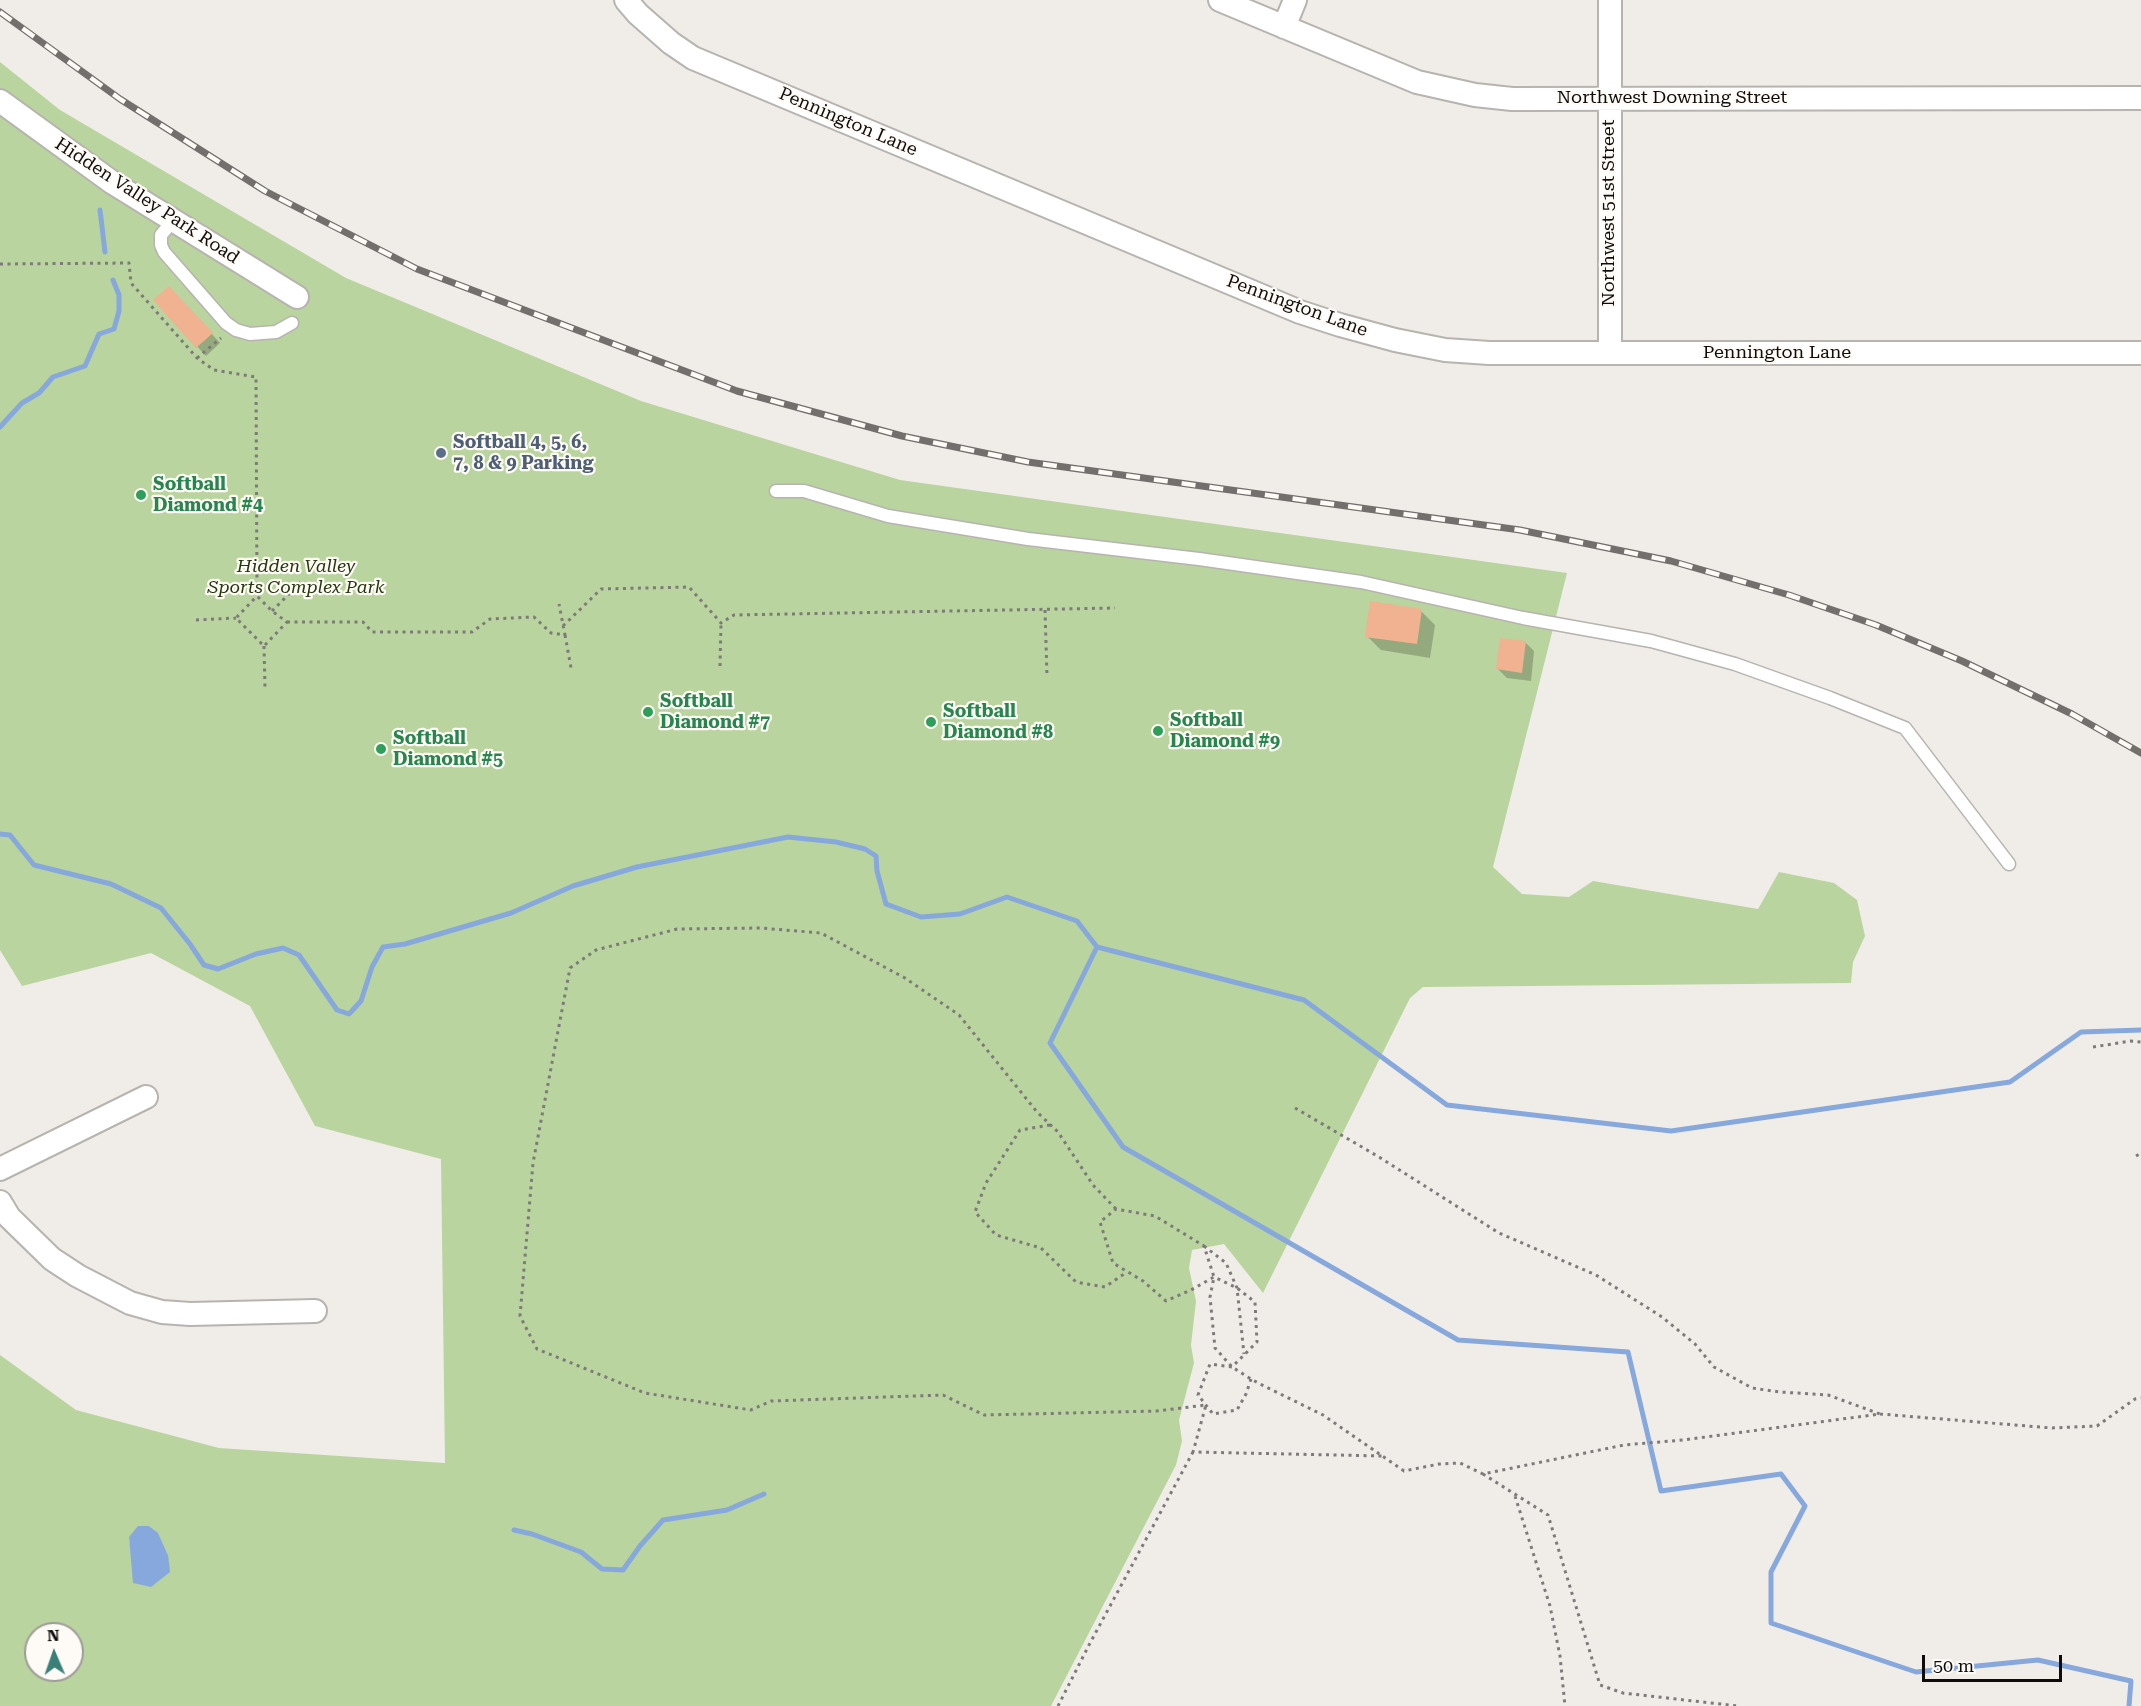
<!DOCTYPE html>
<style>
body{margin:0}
#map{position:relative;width:2141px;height:1706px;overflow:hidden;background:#f0ede9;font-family:"Roboto Serif",serif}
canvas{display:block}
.north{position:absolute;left:24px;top:1622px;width:60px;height:60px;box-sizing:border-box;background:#fefaf6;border:2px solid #9e9b98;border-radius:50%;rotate:358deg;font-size:16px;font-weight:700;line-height:24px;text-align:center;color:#0f0d0c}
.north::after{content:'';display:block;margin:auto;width:21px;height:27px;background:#398079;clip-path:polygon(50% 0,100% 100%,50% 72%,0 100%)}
.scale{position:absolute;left:1922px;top:1655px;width:140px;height:27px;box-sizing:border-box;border:3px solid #0f0d0c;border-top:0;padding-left:8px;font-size:18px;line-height:21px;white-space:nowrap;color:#0f0d0c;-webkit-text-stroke:4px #fefaf6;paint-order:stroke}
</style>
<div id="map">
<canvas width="2141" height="1706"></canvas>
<div class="north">N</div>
<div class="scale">50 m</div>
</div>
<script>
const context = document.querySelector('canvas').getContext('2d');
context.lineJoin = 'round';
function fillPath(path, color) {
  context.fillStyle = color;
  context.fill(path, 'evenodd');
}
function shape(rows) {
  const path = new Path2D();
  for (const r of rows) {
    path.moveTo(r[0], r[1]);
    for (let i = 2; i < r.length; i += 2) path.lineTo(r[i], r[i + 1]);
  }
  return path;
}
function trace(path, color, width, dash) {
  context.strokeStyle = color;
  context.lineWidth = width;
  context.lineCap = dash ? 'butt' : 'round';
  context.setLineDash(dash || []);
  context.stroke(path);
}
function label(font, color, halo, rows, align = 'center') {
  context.font = font + ' "Roboto Serif",serif';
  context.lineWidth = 4.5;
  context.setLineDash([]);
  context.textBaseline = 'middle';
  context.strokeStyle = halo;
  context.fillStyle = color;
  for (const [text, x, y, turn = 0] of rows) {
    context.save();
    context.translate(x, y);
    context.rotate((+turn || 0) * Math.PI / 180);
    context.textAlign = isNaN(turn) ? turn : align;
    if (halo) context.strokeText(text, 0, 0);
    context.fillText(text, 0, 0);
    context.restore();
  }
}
fillPath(shape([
 [0,62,60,110,346,278,641,401,900,480,1567,573,1493,867,1522,894,1569,897,1593,881,1758,909,1779,872,1834,883,1857,900,1865,936,1853,962,1851,983,1423,987,1410,998,1263,1293,1224,1244,1192,1250,1189,1268,1196,1301,1191,1345,1194,1363,1179,1420,1182,1441,1176,1465,1051,1706,0,1706,0,1355,76,1410,219,1448,445,1463,441,1159,315,1126,250,1006,151,953,22,986,0,950],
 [149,1526,158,1534,168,1555,131,1553,129,1537],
 [36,1634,72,1634,72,1670,36,1670]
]), '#b9d49e');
fillPath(shape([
 [138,1526,149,1526,158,1533,168,1555,170,1572,151,1587,133,1583,129,1537]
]), '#87a8dc');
fillPath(shape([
 [178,297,220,343,206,356,155,300],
 [1421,611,1435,625,1430,658,1381,650,1367,636],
 [1525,642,1534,651,1531,681,1507,678,1498,669]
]), '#0003');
trace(shape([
 [100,210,105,252],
 [0,427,22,403,39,393,53,377,85,366,99,334,114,329,119,311,119,295,113,280],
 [0,834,10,835,34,865,111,884,161,908,190,944,204,965,218,969,256,954,283,948,299,955,337,1010,349,1014,361,1001,372,967,383,947,405,944,511,913,573,886,637,867,788,837,836,842,865,849,876,856,877,871,886,904,921,917,960,914,1007,897,1077,921,1097,947,1050,1043,1123,1147,1458,1340,1628,1352,1661,1491,1781,1474,1805,1506,1771,1572,1771,1623,1916,1672,2038,1660,2131,1681,2129,1706],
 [1097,947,1304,1000,1447,1105,1671,1131,2010,1082,2081,1032,2141,1030],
 [514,1530,532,1534,581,1552,602,1569,623,1570,640,1546,663,1520,727,1510,764,1494]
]), '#87a8dc', 5);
fillPath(shape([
 [169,286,213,333,196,348,153,300],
 [1370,601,1422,609,1417,644,1365,637],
 [1500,638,1526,641,1522,673,1496,669]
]), '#f0b291');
const lane = shape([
 [173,221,161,235,161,245,164,252,226,323,236,330,250,334,276,332,292,323],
 [776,491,804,491,888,516,1028,539,1199,559,1361,582,1523,618,1651,641,1735,664,1830,698,1905,728,2009,864]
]);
const street = shape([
 [626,0,638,14,671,43,693,58,1300,312,1340,325,1395,340,1445,350,1489,353,2141,353],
 [1220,0,1417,82,1475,95,1512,99,2141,98],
 [1284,27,1295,0],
 [0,101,113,183,297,297],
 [1610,353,1610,0],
 [0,1169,146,1097],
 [0,1202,9,1217,52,1259,78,1276,130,1303,162,1312,190,1314,315,1311]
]);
trace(lane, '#b7b4b0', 15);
trace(street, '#b7b4b0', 26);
trace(shape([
 [0,264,129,263,131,283,197,358,214,370,256,377,257,596,272,611,287,622,264,646,236,618,257,596],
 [197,358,221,338],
 [1045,610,1047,677],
 [272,611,303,580],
 [196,620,236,618],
 [287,622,363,622,372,632,472,632,490,619,534,617,551,633,565,635,559,604],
 [563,626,601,589,689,587,721,623,734,615,1115,608],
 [565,635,571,668],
 [264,646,265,688],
 [720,666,721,623],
 [2093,1047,2131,1041,2141,1042],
 [1295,1108,1379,1157,1499,1233,1596,1275,1662,1317,1695,1344,1714,1367,1752,1388,1780,1392,1828,1395,1880,1414,1683,1440,1624,1445,1483,1474,1548,1515,1600,1685,1623,1693,1738,1706],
 [1050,1125,1020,1130,986,1183,975,1212,996,1235,1041,1248,1076,1282,1105,1287,1127,1272],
 [2136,1156,2141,1153],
 [1116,1209,1093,1185,1058,1132,1037,1112,959,1015,905,978,821,933,761,928,677,929,596,950,570,968,533,1163,520,1316,537,1349,645,1393,751,1410,771,1401,943,1395,984,1415,1157,1411,1206,1405,1193,1452,1383,1456],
 [1204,1246,1226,1263,1237,1288,1244,1354],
 [1251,1379,1246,1394,1237,1410,1213,1414,1198,1395,1210,1364,1232,1367,1257,1342,1255,1302,1237,1288,1214,1277,1191,1290,1166,1301,1143,1281,1113,1263,1100,1222,1116,1209,1155,1216,1204,1246,1214,1277,1210,1297,1215,1348,1232,1367,1251,1379,1260,1384,1323,1415,1404,1471,1439,1464,1460,1463,1483,1474],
 [1880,1414,2052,1428,2097,1426,2135,1399,2141,1398],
 [1515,1496,1550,1606,1560,1656,1565,1706],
 [1058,1706,1089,1645,1193,1452]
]), '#7d7b79', 3, [3, 4.5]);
trace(lane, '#fff', 12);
trace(street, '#fff', 22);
const rail = shape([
 [0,12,120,99,265,191,417,269,737,391,902,436,1028,462,1520,530,1671,561,1789,595,1876,625,1962,661,2072,714,2141,753]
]);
trace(rail, '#726f6d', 7);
trace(rail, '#fefaf6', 4.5, [14]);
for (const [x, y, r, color] of [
 [441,453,6,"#5c6f8a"],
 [141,495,6,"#2e9e5b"],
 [648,712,6,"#2e9e5b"],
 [931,722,6,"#2e9e5b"],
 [1158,731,6,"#2e9e5b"],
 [381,749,6,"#2e9e5b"]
]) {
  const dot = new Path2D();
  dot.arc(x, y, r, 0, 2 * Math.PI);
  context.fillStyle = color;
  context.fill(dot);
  trace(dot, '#fefaf6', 2);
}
label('18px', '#0f0d0c', '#fefaf6', [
 ["Northwest Downing Street",1672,98],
 ["Pennington Lane",848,122,23],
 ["Hidden Valley Park Road",147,201,33],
 ["Northwest 51st Street",1609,213,-90],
 ["Pennington Lane",1297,306,20],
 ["Pennington Lane",1777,353]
]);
label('bold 18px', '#4e5e75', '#fefaf6', [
 ["Softball 4, 5, 6,",453,443],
 ["7, 8 & 9 Parking",453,464]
], 'left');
label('bold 18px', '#27864d', '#fefaf6', [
 ["Softball",153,485],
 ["Diamond #4",153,506],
 ["Softball",660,702],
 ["Diamond #7",660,723],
 ["Softball",943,712],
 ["Diamond #8",943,733],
 ["Softball",1170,721],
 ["Diamond #9",1170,742],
 ["Softball",393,739],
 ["Diamond #5",393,760]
], 'left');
label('italic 18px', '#25380e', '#fefaf6', [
 ["Hidden Valley",296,567],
 ["Sports Complex Park",296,588]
]);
</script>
